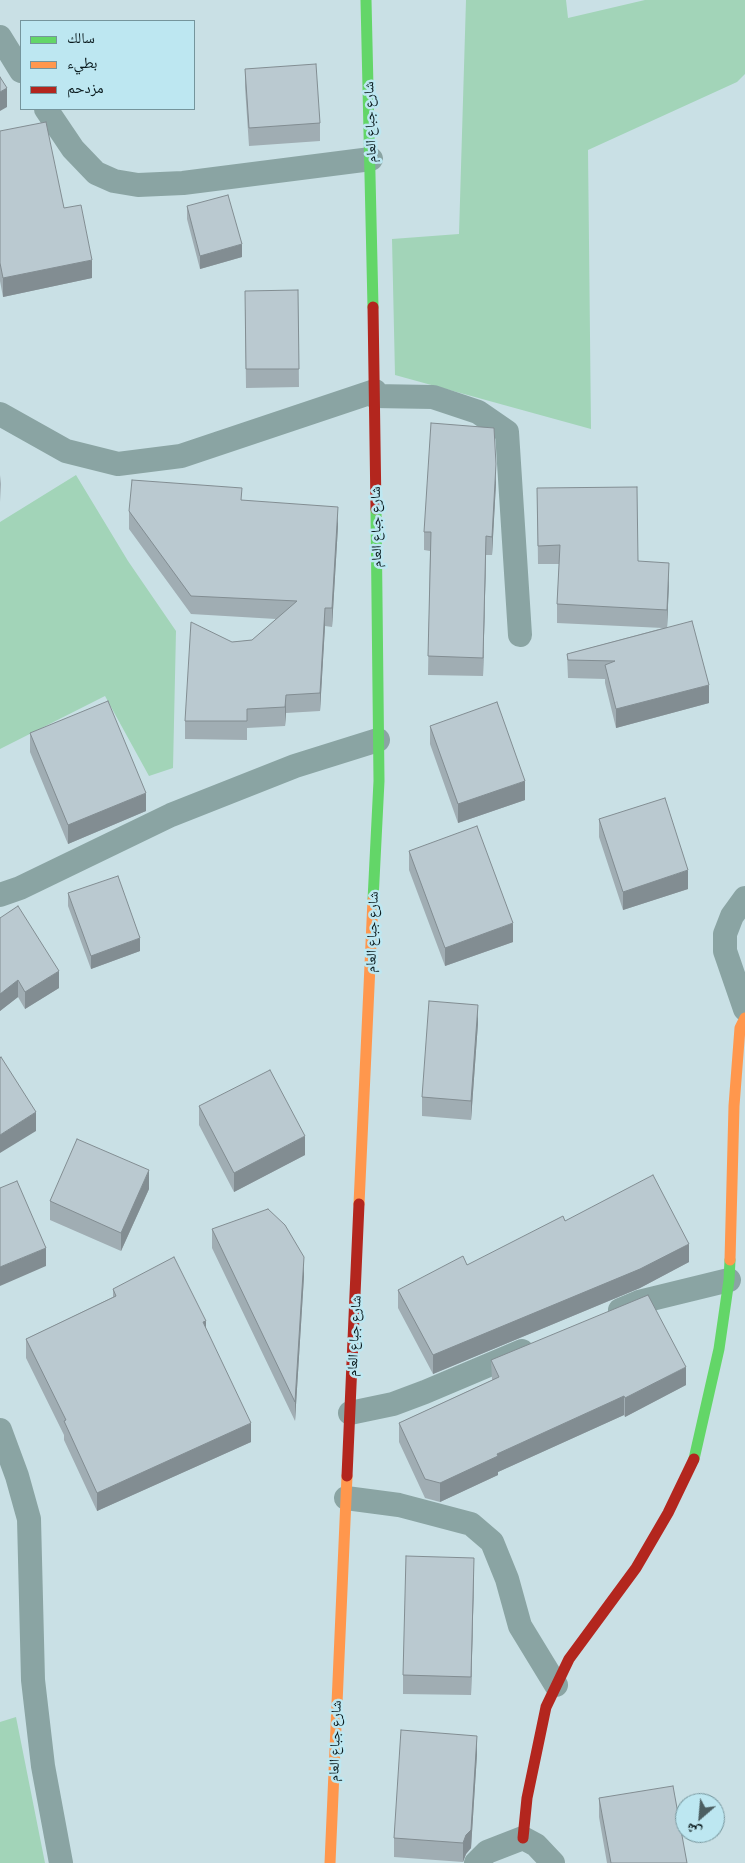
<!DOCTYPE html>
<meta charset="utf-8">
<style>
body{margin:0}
#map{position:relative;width:745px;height:1863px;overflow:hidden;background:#c9e0e5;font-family:Lato,"Noto Naskh Arabic",sans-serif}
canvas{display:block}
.legend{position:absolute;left:20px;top:20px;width:175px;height:90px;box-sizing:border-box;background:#bde7f1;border:1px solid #75959c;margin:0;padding:6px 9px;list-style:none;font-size:15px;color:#09191c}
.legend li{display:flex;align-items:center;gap:10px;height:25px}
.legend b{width:25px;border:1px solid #75959c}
.north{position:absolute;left:675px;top:1793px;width:50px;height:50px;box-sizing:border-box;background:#bde7f1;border:1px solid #75959c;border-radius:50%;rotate:207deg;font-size:14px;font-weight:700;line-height:20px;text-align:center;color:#09191c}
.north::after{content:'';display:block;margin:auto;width:18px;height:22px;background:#4c5f62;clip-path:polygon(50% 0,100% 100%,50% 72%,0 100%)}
</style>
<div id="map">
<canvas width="745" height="1863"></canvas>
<ul class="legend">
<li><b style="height:6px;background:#63d668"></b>سالك</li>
<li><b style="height:6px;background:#ff974d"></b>بطيء</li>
<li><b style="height:6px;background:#b3261e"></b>مزدحم</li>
</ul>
<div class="north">ش</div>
</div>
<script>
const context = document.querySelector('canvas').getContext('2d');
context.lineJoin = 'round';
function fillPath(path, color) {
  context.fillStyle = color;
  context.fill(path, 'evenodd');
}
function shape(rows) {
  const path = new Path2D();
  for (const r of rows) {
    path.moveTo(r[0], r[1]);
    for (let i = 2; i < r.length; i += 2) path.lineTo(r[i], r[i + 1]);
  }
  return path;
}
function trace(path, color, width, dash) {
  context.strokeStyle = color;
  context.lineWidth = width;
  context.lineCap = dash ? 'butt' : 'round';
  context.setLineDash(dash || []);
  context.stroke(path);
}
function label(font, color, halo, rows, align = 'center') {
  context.font = font + ' Lato,"Noto Naskh Arabic",sans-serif';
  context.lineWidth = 5;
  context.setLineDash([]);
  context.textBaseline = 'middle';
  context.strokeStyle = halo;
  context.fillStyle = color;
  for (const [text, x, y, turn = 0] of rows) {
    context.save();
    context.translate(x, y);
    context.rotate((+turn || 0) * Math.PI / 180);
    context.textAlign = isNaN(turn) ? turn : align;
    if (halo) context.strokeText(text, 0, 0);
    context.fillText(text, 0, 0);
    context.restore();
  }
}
fillPath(shape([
 [466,0,566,0,568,18,645,0,745,0,745,74,737,82,588,150,591,429,395,375,392,239,459,234],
 [76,475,128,561,176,631,173,768,149,776,105,696,0,749,0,522],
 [16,1717,45,1863,0,1863,0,1722]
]), '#a2d4b8');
trace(shape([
 [0,37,21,71],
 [46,109,73,149,96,173,114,181,138,185,183,183,371,159],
 [374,396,433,397,478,412,507,432,520,635],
 [0,414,66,451,118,464,181,456,375,391],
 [0,895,20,888,171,815,295,766,378,740],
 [745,898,732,916,725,934,725,951,745,1009],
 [620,1310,639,1302,729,1280],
 [350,1413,393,1404,425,1392,522,1351],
 [0,1430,17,1476,29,1519,33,1680,43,1766,61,1863],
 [346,1498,399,1505,471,1524,492,1542,507,1579,520,1626,556,1685],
 [476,1863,487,1852,523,1838,536,1845,553,1863]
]), '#8aa4a3', 24);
trace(shape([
 [366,0,373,307],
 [373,900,379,781,376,509],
 [694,1459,719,1349,729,1280,730,1260]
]), '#63d668', 11);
trace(shape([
 [359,1204,373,900],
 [730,1260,734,1106,740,1028,745,1018],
 [330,1863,347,1476]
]), '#ff974d', 11);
trace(shape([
 [373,307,376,509],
 [347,1476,359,1204],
 [523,1838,527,1798,546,1707,569,1659,636,1568,668,1513,694,1459]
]), '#b3261e', 11);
fillPath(shape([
 [245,69,320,123,320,141,249,146,245,87],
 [0,131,64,208,92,278,3,297,0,281],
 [187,206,242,257,200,269,187,219],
 [298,290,299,387,246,388,245,310],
 [0,475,1,484,0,502],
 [496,483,492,555,486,555,483,676,428,675,430,551,424,550,424,532],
 [537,488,638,561,669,582,667,627,709,703,616,728,605,683,605,679,568,678,567,654,663,628,557,623,557,604,559,564,538,564],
 [242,500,338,526,332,627,325,626,320,711,286,713,285,726,247,728,247,740,185,739,185,721,232,642,252,640,276,619,191,614,129,529,129,511],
 [430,726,525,800,458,823,430,744],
 [30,733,146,811,68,844,30,752],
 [599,819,688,889,623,910,599,837],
 [409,851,513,942,445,966,409,870],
 [68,893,140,951,91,969,68,906],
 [0,918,59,988,25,1009,18,997,0,1011],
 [478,1023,471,1120,422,1116,422,1097],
 [199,1106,305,1155,234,1192,199,1125],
 [149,1189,121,1251,50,1220,50,1201],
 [565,1221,689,1262,640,1288,433,1374,398,1308,398,1290,467,1265],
 [212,1229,304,1276,295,1421,212,1248],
 [113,1289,206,1329,251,1442,97,1511,64,1440,64,1435,26,1358,26,1339,113,1297],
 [491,1360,686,1385,625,1417,624,1415,498,1472,498,1475,440,1502,425,1498,399,1442,399,1423,492,1380],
 [474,1576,471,1695,403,1694,403,1675],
 [477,1754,471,1848,466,1854,463,1862,394,1857,394,1838],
 [599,1798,684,1850,687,1863,607,1863,599,1817]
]), '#a0adb3');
fillPath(shape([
 [7,88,7,107,0,111,0,92],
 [242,244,242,257,200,269,200,256],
 [92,260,92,278,3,297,3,278],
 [496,464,496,483,492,555,492,537],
 [338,507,338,526,332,627,332,608],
 [486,536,486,555,483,676,483,658],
 [669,563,669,582,667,629,667,610],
 [325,608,325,626,320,711,320,693],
 [709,685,709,703,616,728,616,709],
 [286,695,286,713,285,726,285,707],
 [525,781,525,800,458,823,458,804],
 [146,793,146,811,68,844,68,825],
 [688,870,688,889,623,910,623,892],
 [513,923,513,942,445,966,445,948],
 [140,938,140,951,91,969,91,956],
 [59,971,59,988,25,1009,25,992],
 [18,980,18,997,0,1011,0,994],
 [478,1005,478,1023,471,1120,471,1101],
 [36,1112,36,1131,0,1153,0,1135],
 [305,1136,305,1155,234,1192,234,1173],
 [149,1170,149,1189,121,1251,121,1233],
 [689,1244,689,1262,640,1288,433,1374,433,1355],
 [46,1248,46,1266,0,1286,0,1267],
 [304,1257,304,1276,295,1421,295,1402],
 [206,1321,206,1339,203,1322],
 [686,1367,686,1385,625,1417,625,1398],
 [624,1396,624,1415,498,1472,498,1475,440,1502,440,1483,497,1454],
 [251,1423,251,1442,97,1511,97,1493],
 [474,1558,474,1576,471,1695,471,1677],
 [477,1736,477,1754,471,1848,466,1854,463,1862,463,1843]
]), '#828d92');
const building = shape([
 [316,64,320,123,249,128,245,69,316,64],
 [0,77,7,88,0,92,0,77],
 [46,122,64,208,81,205,92,260,3,278,0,263,0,131,46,122],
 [228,195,242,244,200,256,187,206,228,195],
 [298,290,299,369,246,369,245,291,298,290],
 [431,423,494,428,496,464,492,537,486,536,483,658,428,656,431,532,424,532,431,423],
 [132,480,242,488,241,500,338,507,332,608,325,608,320,693,286,695,285,707,247,709,247,721,185,721,191,622,232,642,252,640,297,601,191,596,129,511,132,480],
 [637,487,638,561,669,563,667,610,557,604,560,545,538,546,537,488,637,487],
 [692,621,709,685,616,709,605,665,615,661,568,660,567,654,692,621],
 [108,701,146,793,68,825,30,733,108,701],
 [497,702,525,781,458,804,430,726,497,702],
 [665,798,688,870,623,892,599,819,665,798],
 [477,826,513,923,445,948,409,851,477,826],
 [118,876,140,938,91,956,68,893,118,876],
 [18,906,59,971,25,992,18,980,0,994,0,918,18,906],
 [429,1001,478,1005,471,1101,422,1097,429,1001],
 [1,1057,36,1112,0,1135,0,1058,1,1057],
 [270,1070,305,1136,234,1173,199,1106,270,1070],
 [77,1139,149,1170,121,1233,50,1201,77,1139],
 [653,1175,689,1244,640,1269,433,1355,398,1290,463,1256,467,1265,563,1216,565,1221,653,1175],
 [17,1181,46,1248,0,1267,0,1188,17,1181],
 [268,1209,285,1225,304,1257,295,1402,212,1229,268,1209],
 [174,1257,206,1321,203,1322,251,1423,97,1493,64,1421,66,1420,26,1339,116,1296,113,1289,174,1257],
 [648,1295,686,1367,625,1398,624,1396,497,1454,498,1456,440,1483,425,1479,399,1423,499,1377,491,1360,648,1295],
 [406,1556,474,1558,471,1677,403,1675,406,1556],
 [401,1730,477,1736,471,1830,466,1835,463,1843,394,1838,401,1730],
 [673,1786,687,1863,611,1863,599,1798,673,1786]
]);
fillPath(building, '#bac9d0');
trace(building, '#828d92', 1);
label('14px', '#09191c', '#bde7f1', [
 ["شارع جباع العام",370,122,-92],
 ["شارع جباع العام",376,527,-91],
 ["شارع جباع العام",372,932,-88],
 ["شارع جباع العام",354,1336,-87],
 ["شارع جباع العام",335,1741,-88]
]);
</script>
